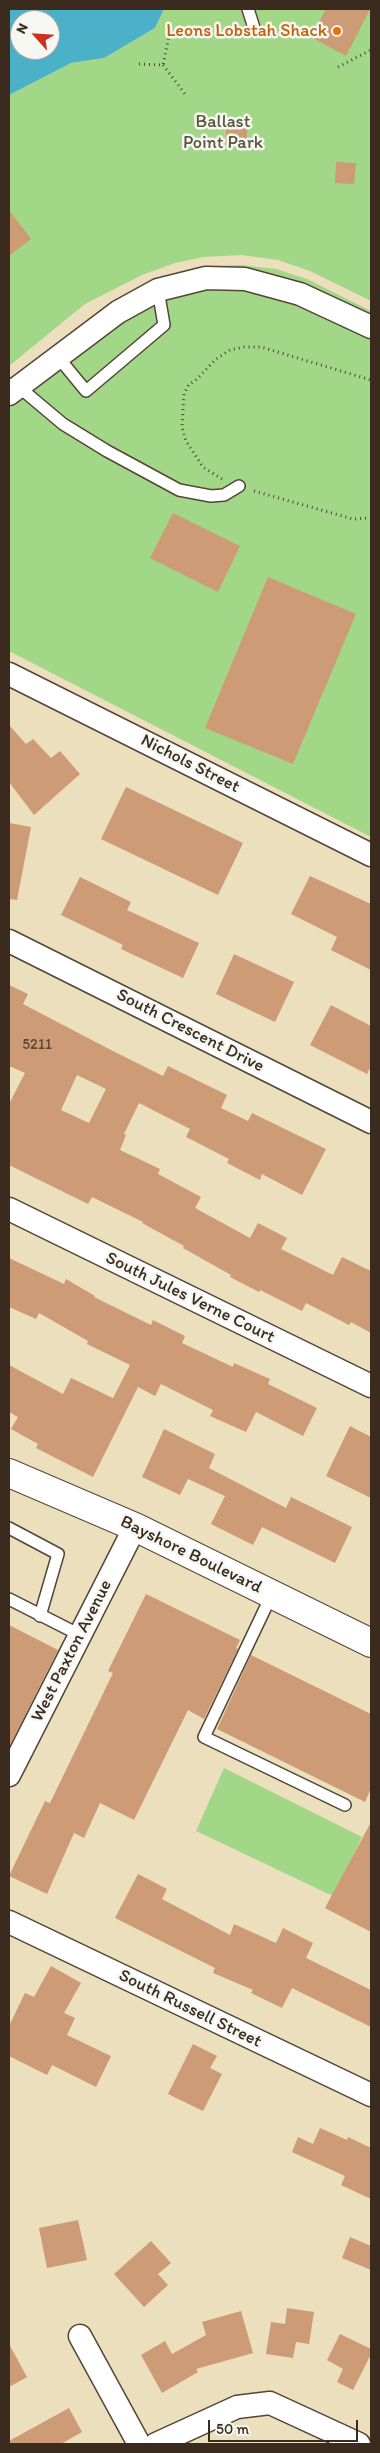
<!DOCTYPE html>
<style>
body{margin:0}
#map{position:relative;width:380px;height:2453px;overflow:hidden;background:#ebdfbd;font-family:Itim,sans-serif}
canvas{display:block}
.frame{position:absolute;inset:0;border:10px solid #3b2a1e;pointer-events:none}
.north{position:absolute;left:10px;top:10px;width:50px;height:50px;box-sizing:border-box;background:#f6f6f2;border:1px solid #aba49d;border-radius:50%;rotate:296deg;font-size:14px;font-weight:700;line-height:20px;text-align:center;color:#3b2a1e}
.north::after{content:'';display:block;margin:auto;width:18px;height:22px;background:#c8321e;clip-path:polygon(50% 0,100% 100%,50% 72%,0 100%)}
.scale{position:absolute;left:208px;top:2420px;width:150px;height:22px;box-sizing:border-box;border:2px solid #3b2a1e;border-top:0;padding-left:6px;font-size:15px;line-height:18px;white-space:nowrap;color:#3b2a1e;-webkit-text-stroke:4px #f6f6f2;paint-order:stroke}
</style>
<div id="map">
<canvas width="380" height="2453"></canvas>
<div class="frame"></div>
<div class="north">N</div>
<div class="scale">50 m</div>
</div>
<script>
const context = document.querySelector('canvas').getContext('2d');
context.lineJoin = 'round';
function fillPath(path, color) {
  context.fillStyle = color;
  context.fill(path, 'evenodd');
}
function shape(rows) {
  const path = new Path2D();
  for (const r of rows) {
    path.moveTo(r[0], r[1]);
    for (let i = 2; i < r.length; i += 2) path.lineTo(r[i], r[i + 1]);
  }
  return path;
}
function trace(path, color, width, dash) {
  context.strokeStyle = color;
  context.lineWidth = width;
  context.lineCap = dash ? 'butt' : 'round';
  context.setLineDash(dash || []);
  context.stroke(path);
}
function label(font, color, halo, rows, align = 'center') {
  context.font = font + ' Itim,sans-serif';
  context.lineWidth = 5;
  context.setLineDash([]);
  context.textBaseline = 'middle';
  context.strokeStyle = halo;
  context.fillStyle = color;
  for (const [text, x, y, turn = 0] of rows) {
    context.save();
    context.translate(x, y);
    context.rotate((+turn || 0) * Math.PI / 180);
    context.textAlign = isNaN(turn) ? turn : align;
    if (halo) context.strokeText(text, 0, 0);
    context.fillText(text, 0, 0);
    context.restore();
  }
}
fillPath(shape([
 [164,9,371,9,371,301,310,271,278,260,241,255,204,257,175,263,142,275,85,304,9,366,9,95,71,63,104,58,155,28],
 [241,265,276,269,307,279,371,311,371,316,304,284,162,278,206,266],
 [208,289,244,290,296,304,371,339,371,837,9,651,9,408,125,321,163,300],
 [224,1768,362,1837,333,1896,196,1831]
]), '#a2d788');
fillPath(shape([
 [9,9,164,9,155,28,104,58,71,63,9,95],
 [20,20,50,20,50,50,20,50]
]), '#4ab1c9');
fillPath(shape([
 [326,9,370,9,346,56,311,37],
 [226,122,247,122,247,145,226,145],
 [336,162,356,163,354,184,335,183],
 [9,210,31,239,9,256],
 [173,513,240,546,218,592,150,558],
 [268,577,356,614,293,764,205,728],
 [9,725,26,744,33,739,51,758,60,751,80,774,34,815,9,782],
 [126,787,243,843,218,895,101,839],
 [9,823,31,827,17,900,9,899],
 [310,876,371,904,371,970,331,950,337,937,291,914],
 [80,877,131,902,127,910,199,943,183,978,121,949,123,945,61,915],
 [234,954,294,982,275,1022,216,994],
 [9,985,28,994,23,1004,109,1049,163,1076,168,1066,227,1095,221,1108,248,1121,252,1113,326,1149,302,1195,262,1174,260,1180,227,1163,229,1159,186,1137,190,1129,139,1103,124,1134,126,1135,120,1150,160,1169,158,1174,201,1197,195,1208,250,1238,258,1223,287,1238,281,1249,333,1275,342,1257,371,1271,371,1333,351,1322,349,1325,306,1303,302,1311,260,1290,259,1292,230,1277,231,1275,183,1248,184,1246,142,1223,143,1222,92,1197,88,1204,9,1165,9,1104,25,1073,9,1066],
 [77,1075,106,1089,89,1123,61,1110],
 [331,1005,371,1026,371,1066,367,1074,310,1045],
 [9,1258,64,1284,66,1279,95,1296,94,1297,151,1325,153,1320,185,1336,182,1343,233,1367,234,1363,270,1379,268,1384,317,1408,303,1436,256,1412,246,1432,210,1416,213,1410,161,1384,155,1396,138,1387,93,1477,36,1448,38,1444,11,1429,18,1417,9,1412,9,1365,63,1394,71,1378,113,1398,130,1365,87,1344,88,1341,39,1313,36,1319,9,1307],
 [350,1426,371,1437,371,1498,326,1476],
 [164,1429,215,1454,209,1468,286,1508,291,1497,352,1527,335,1563,262,1527,253,1545,211,1524,225,1496,188,1479,180,1495,142,1477],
 [146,1594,240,1640,236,1648,238,1649,204,1719,188,1710,134,1820,100,1803,84,1838,74,1833,47,1894,9,1876,45,1801,50,1803,113,1673,108,1671],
 [9,1625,58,1650,9,1747],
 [251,1655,371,1714,371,1788,365,1802,217,1729],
 [371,1822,371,1932,325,1908],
 [138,1874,167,1889,162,1899,230,1935,234,1924,276,1943,283,1928,313,1943,306,1958,371,1990,371,2027,292,1988,282,2008,251,1993,253,1990,213,1973,215,1968,115,1918],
 [51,1966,81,1983,64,2013,75,2018,67,2035,111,2056,96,2087,52,2065,47,2075,9,2056,9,2026,25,1993,34,1997],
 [193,2044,217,2056,210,2068,222,2074,203,2111,168,2094],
 [320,2128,347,2140,348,2137,371,2148,371,2199,341,2185,345,2176,292,2152,298,2137,313,2144],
 [78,2220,87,2260,47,2268,39,2228],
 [350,2237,371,2246,371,2270,342,2258],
 [151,2241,171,2263,158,2274,168,2285,144,2307,114,2274],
 [287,2308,314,2312,309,2344,296,2342,293,2358,266,2354,271,2322,285,2324],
 [241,2311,253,2353,196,2369,198,2372,162,2393,141,2355,165,2341,172,2354,206,2335,202,2322],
 [340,2334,371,2349,371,2354,353,2390,337,2382,343,2369,327,2360],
 [9,2344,27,2377,9,2387],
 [69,2408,82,2432,61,2444,9,2444,9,2441]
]), '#cd9b76');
const lane = shape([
 [248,9,255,31],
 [58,357,86,391,164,325,158,290],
 [19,387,63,424,107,451,179,490,211,496,224,495,239,486],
 [9,1528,58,1554,40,1616],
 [272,1594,204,1737,345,1805],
 [9,1599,80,1635]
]);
const street = shape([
 [9,394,118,312,158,290,206,278,245,279,300,294,371,327],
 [9,674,371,855],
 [9,941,371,1122],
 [9,1209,371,1386],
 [9,1775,135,1527],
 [9,1922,371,2095],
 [80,2336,139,2444],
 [156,2444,237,2407,270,2403,359,2444]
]);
const secondary = shape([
 [9,1473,135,1527,371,1643]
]);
trace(lane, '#554536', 14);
trace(street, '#554536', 25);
trace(secondary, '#554536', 30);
trace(shape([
 [139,64,163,65,171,26],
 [163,65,185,94],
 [338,67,371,50],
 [222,479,203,467,186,441,182,427,184,394,189,384,195,381,216,359,230,350,244,347,261,347,371,380],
 [254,491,353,519,371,518]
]), '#554536', 3, [1, 4]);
trace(lane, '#fff', 11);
trace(street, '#fff', 22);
trace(secondary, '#fff', 28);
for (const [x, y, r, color] of [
 [337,31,5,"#e8710a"]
]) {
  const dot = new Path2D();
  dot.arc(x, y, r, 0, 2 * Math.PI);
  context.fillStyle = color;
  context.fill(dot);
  trace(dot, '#f6f6f2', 2);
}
label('15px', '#604634', null, [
 ["5211",37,1045]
]);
label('18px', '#c56008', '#f6f6f2', [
 ["Leons Lobstah Shack",327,31]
], 'right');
label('18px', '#555538', '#f6f6f2', [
 ["Ballast",223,122],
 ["Point Park",223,143]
]);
label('18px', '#3b2a1e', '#f6f6f2', [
 ["Nichols Street",190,764,27],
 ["South Crescent Drive",190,1031,27],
 ["South Jules Verne Court",190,1298,26],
 ["Bayshore Boulevard",191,1555,26],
 ["West Paxton Avenue",72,1651,-63],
 ["South Russell Street",190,2009,26]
]);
</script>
